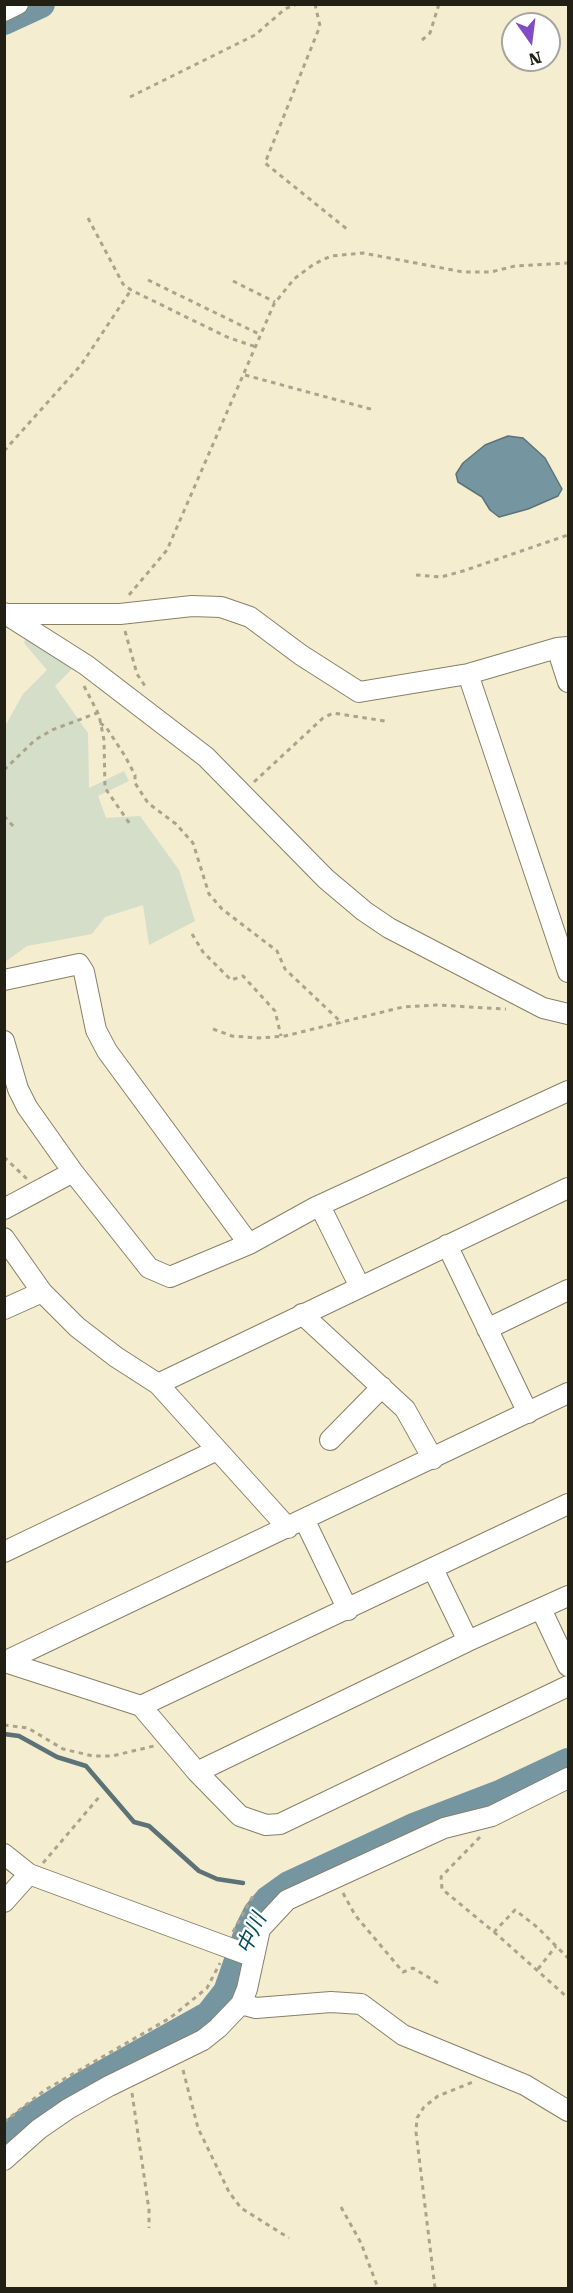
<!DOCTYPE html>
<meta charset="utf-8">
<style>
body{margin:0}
#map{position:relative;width:573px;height:2293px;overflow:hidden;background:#f5edd0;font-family:"Roboto Serif",serif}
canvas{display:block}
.frame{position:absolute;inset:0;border:6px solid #221f15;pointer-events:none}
.north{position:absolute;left:501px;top:12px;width:60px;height:60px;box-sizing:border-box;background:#fff;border:2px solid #a7a5a1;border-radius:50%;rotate:166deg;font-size:16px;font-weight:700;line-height:24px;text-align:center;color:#221f15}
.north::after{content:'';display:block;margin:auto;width:21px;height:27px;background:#814cc3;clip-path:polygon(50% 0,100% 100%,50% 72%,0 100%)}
</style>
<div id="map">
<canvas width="573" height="2293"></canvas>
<div class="frame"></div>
<div class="north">N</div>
</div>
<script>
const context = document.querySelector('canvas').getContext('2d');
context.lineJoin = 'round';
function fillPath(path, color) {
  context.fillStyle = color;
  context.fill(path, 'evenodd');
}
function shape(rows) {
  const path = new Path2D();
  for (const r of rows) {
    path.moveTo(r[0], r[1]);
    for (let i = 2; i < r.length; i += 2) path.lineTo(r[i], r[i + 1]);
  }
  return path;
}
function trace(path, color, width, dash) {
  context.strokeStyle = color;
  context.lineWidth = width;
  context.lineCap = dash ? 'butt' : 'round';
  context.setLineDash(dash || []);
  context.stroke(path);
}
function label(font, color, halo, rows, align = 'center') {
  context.font = font + ' "Roboto Serif","Noto Sans JP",serif';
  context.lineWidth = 4.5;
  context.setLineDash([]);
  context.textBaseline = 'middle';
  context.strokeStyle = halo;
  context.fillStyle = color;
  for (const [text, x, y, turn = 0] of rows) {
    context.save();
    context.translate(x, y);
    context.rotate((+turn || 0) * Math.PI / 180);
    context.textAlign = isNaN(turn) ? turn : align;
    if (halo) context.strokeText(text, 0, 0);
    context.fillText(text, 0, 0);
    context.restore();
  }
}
fillPath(shape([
 [28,633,72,669,55,686,88,733,89,788,124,771,129,781,98,796,106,818,140,816,179,870,195,921,149,945,143,905,105,917,92,934,27,946,5,962,5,726,23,694,47,670,24,643]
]), '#d4dec9');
const water = shape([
 [508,436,523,438,545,458,562,489,558,496,528,509,499,517,490,510,482,497,458,482,456,474,463,463,485,445,508,436]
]);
fillPath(water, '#7596a1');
trace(water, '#5c7277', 1.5);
trace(shape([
 [4,1734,19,1736,57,1757,86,1766,134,1822,149,1826,199,1871,217,1879,243,1883]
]), '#5c7277', 4.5);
trace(shape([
 [4,21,41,4],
 [4,2139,31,2118,80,2087,209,2015,227,1992,249,1929,257,1913,268,1900,289,1885,416,1826,502,1793,568,1762]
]), '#7596a1', 28);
const minor = shape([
 [4,11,18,4],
 [4,613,86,665,206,757,326,879,364,911,389,928,543,1008,568,1014],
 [8,614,120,614,192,606,221,607,250,617,301,655,359,692,468,674,557,648,568,647],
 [557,648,568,682],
 [468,674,568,972],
 [4,980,79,964,84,972,96,1030,107,1051,249,1244],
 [4,1041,18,1089,27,1107,73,1172,149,1268,170,1277,249,1244,316,1207,568,1091],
 [320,1206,360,1287],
 [4,1209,73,1172],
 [4,1238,42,1292],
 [447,1245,528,1413],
 [4,1309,42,1292,77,1327,116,1357,158,1384,288,1528],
 [302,1314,405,1409,433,1459],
 [487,1329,568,1290],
 [158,1384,568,1188],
 [330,1440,382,1387],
 [304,1519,348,1610],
 [4,1552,217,1450],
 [433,1569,468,1641],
 [541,1609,568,1666],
 [4,1662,568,1393],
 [5,1662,141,1706,197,1772,240,1816,266,1825,280,1824,568,1686],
 [141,1706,568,1504],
 [197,1772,468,1641,568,1596],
 [4,1854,29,1874,254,1957],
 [4,1902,29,1874],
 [241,2004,256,2008,331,2002,361,2004,403,2035,525,2085,568,2111],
 [4,2160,39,2129,68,2109,109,2086,203,2040,218,2028,241,2004,247,1989,260,1929,287,1900,444,1828,492,1816,568,1778]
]);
trace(minor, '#878066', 22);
trace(shape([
 [315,4,320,26,265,163,348,230],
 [422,40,430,33,439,4],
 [130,97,255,35,285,9,297,4],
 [88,218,123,284,131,290,227,337,256,347],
 [148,280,261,335],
 [233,281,275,302],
 [245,375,374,410],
 [4,451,81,365,131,290],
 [416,575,441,577,463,571,568,535],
 [129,595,167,550,274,304,294,279,314,264,331,256,363,253,463,272,491,272,515,266,568,263],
 [125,631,137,674,147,689],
 [84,686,99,715,104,740,105,788,130,824],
 [100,723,106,727,125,756,135,775,135,783,148,803,176,824,193,843,209,894,222,909,277,951,285,969,342,1023],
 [4,770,35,740,52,730,97,713],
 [254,782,323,718,333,713,385,721],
 [4,816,14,827],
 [192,934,203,952,231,980,243,976,275,1011,281,1036],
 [213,1029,232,1036,259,1038,285,1036,403,1007,436,1005,506,1009],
 [4,1157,27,1179],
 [4,1725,28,1728,63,1749,93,1756,112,1756,154,1746],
 [480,1837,441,1877,442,1889,494,1932,515,1910,537,1927,568,1958],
 [43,1863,100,1796],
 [343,1893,355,1915,403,1972,413,1968,438,1983],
 [233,1932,254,1894],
 [494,1932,568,1998],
 [538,1969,556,1946],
 [183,2070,198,2128,229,2192,241,2208,289,2238],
 [132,2093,149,2210,149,2228],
 [4,2122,45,2090,170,2018,207,1988,220,1963],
 [341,2207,361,2243,378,2288],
 [435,2288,416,2132,417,2118,424,2107,438,2096,473,2082]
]), '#aaa48e', 3, [4.5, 4.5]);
trace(minor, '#fff', 20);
label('italic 21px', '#004d5e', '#fff', [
 ["中川",252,1934,-65]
]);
</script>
